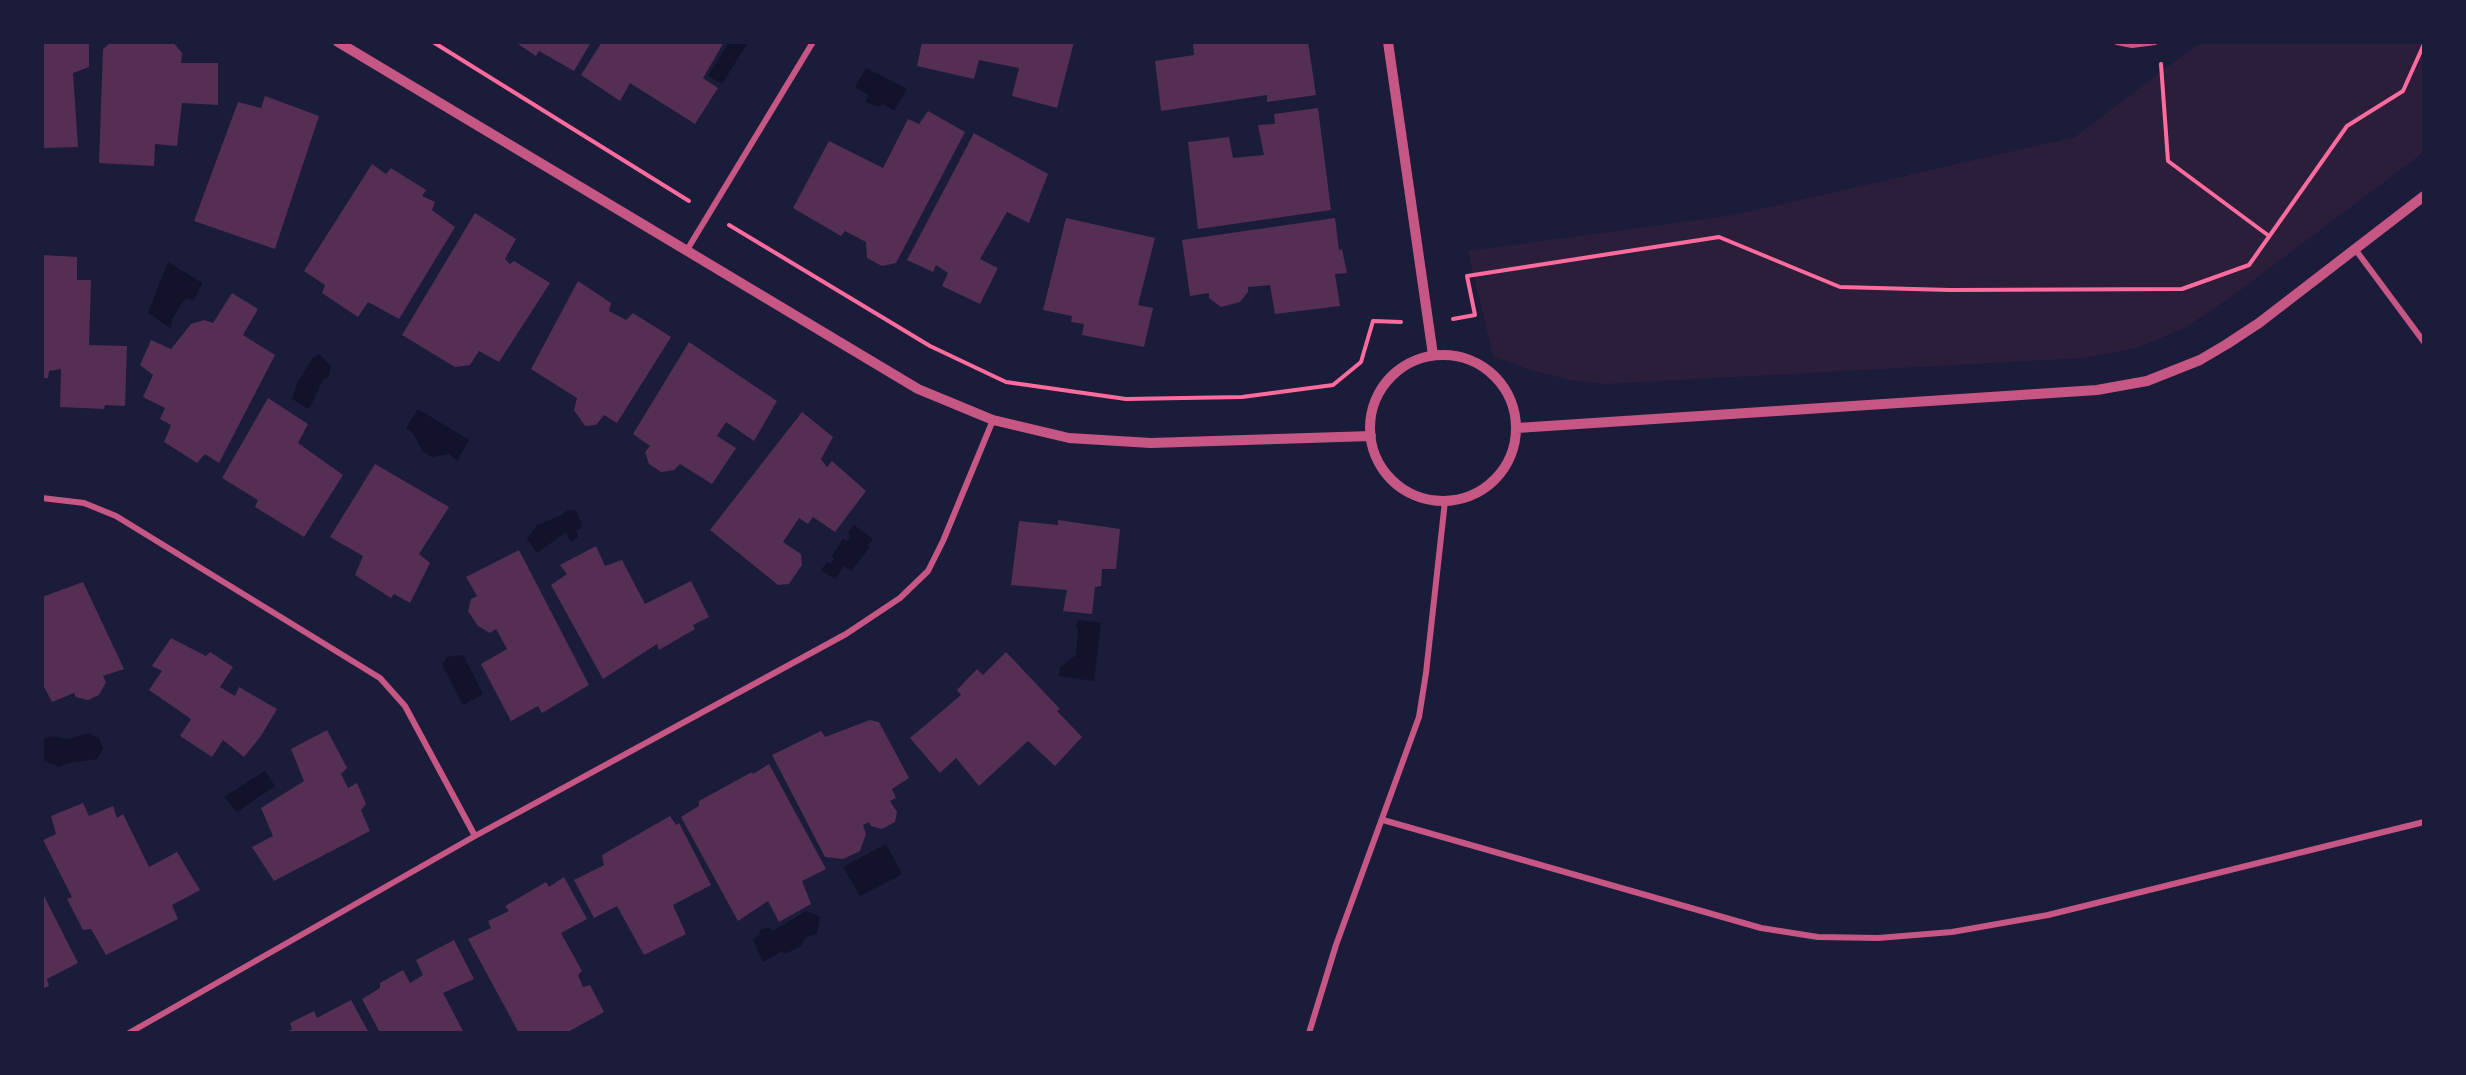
<!DOCTYPE html>
<style>
body{margin:0}
#map{position:relative;width:2466px;height:1075px;overflow:hidden;background:#1b1b3a;font-family:Roboto,sans-serif}
canvas{display:block}
.frame{position:absolute;inset:0;border:44px solid #1b1b3a;pointer-events:none}
</style>
<div id="map">
<canvas width="2466" height="1075"></canvas>
<div class="frame"></div>
</div>
<script>
const context = document.querySelector('canvas').getContext('2d');
context.lineJoin = 'round';
function fillPath(path, color) {
  context.fillStyle = color;
  context.fill(path, 'evenodd');
}
function shape(rows) {
  const path = new Path2D();
  for (const r of rows) {
    if (r.length === 3) {
      path.moveTo(r[0] + r[2], r[1]);
      path.arc(r[0], r[1], r[2], 0, 2 * Math.PI);
      continue;
    }
    path.moveTo(r[0], r[1]);
    for (let i = 2; i < r.length; i += 2) path.lineTo(r[i], r[i + 1]);
  }
  return path;
}
function trace(path, color, width, dash) {
  context.strokeStyle = color;
  context.lineWidth = width;
  context.lineCap = dash ? 'butt' : 'round';
  context.setLineDash(dash || []);
  context.stroke(path);
}
fillPath(shape([
 [2201,42,2424,42,2424,152,2234,295,2183,329,2136,348,2084,358,1606,384,1570,380,1527,369,1493,356,1468,251,1734,215,2075,137]
]), '#2a1e3b');
fillPath(shape([
 [729,42,748,42,722,84,708,76],
 [866,68,907,89,894,111,883,104,879,107,866,102,868,95,855,87],
 [168,262,202,283,194,300,186,298,183,301,172,320,170,328,148,313],
 [319,354,331,366,329,376,323,380,309,409,292,399,297,383,312,359],
 [418,409,469,440,457,461,449,454,432,457,423,452,413,433,406,428],
 [568,510,576,511,582,525,580,529,576,530,578,537,571,542,566,532,537,553,527,539,537,525,560,516],
 [854,525,873,539,867,546,870,547,851,571,844,566,835,579,821,570,827,562,830,564,834,558,831,557,843,539,846,541,851,538,848,533],
 [1079,620,1101,623,1094,681,1059,676,1060,667,1076,655,1078,631,1076,624],
 [463,655,483,694,463,705,442,665,447,657],
 [89,733,99,738,103,749,97,759,67,763,59,767,42,760,42,740,51,736,68,739],
 [265,771,275,786,237,812,224,797],
 [886,844,902,874,860,896,843,867],
 [806,911,820,917,817,933,805,938,801,946,787,953,780,952,763,962,753,940,760,934,759,931,768,927,773,931]
]), '#12122b');
fillPath(shape([
 [42,42,89,42,89,67,73,73,78,147,42,148],
 [111,42,173,42,182,53,181,63,218,63,218,105,182,103,177,146,155,144,154,166,99,163,103,49],
 [519,42,591,42,574,71,539,51,536,56,518,44],
 [602,42,724,42,703,78,718,88,695,124,630,83,620,101,581,75],
 [922,42,1074,42,1057,108,1012,96,1019,68,979,60,974,79,917,66],
 [1193,42,1308,42,1316,95,1267,102,1267,95,1161,111,1155,61,1194,55],
 [265,96,319,116,275,249,194,221,238,102,261,108],
 [1318,108,1331,210,1198,229,1188,142,1229,137,1233,158,1264,155,1258,125,1275,124,1274,114],
 [928,111,965,132,896,263,882,266,867,258,866,242,845,231,841,236,793,208,829,141,883,168,908,119,919,124],
 [974,133,1048,174,1029,223,1007,212,980,259,998,268,980,304,942,286,948,273,936,265,933,272,907,260],
 [372,164,386,174,391,168,426,190,422,196,435,202,432,210,455,227,399,319,368,302,358,317,322,293,325,285,304,271],
 [475,213,516,239,505,259,510,264,514,261,550,283,499,362,479,351,470,365,455,367,402,335],
 [1066,218,1155,238,1138,305,1153,308,1144,347,1082,335,1084,324,1071,322,1072,316,1043,310],
 [1335,218,1339,250,1342,249,1347,273,1335,274,1340,306,1275,314,1270,285,1248,287,1248,292,1240,302,1221,307,1209,298,1209,293,1190,296,1182,240],
 [42,255,77,257,77,280,91,280,89,345,127,346,125,406,105,405,104,409,60,407,61,369,49,371,48,378,42,378],
 [578,281,611,303,609,311,626,320,633,313,671,337,617,423,604,415,596,425,585,426,574,410,577,398,531,369],
 [232,293,258,309,243,335,275,355,219,463,205,454,197,463,164,442,171,425,160,419,165,408,143,397,153,375,140,365,151,340,171,349,191,324,204,320,213,323],
 [689,342,777,401,754,441,726,422,717,436,736,448,712,484,680,464,674,470,661,472,649,464,645,452,650,446,633,434],
 [268,398,308,424,298,443,343,475,304,537,255,507,258,500,222,478],
 [802,412,833,437,821,459,827,467,832,461,866,491,835,532,813,517,808,524,799,518,783,542,801,554,802,565,789,584,778,585,710,530],
 [375,464,449,507,419,554,430,563,410,603,394,594,391,598,355,575,363,556,330,537],
 [1058,520,1120,529,1116,569,1102,569,1101,586,1095,587,1092,614,1063,611,1067,590,1011,585,1019,521,1058,525],
 [596,546,605,566,622,560,645,604,691,581,709,617,693,625,695,629,659,650,657,644,603,679,551,585,567,574,560,565],
 [519,550,589,685,542,713,538,706,511,721,481,664,507,649,496,629,490,633,478,626,468,611,471,599,477,596,466,577],
 [83,582,124,669,103,676,106,682,99,695,88,700,76,697,74,693,52,702,42,683,42,597],
 [171,638,206,656,210,652,233,667,220,687,235,696,239,687,277,709,261,736,244,757,223,740,212,757,180,736,191,719,149,690,162,671,152,666],
 [1006,652,1060,709,1057,711,1082,737,1055,766,1028,741,979,786,956,758,940,773,910,738,961,695,957,690,977,669,983,675],
 [870,720,879,722,909,778,892,789,896,798,890,801,897,812,895,822,882,829,871,826,869,822,863,825,866,834,860,851,843,859,825,857,772,755,821,731,825,737],
 [327,730,347,768,341,774,348,788,357,783,366,804,361,810,370,831,274,881,252,847,273,836,261,808,304,781,291,749],
 [769,764,826,869,802,881,811,904,779,922,768,901,738,921,681,817,699,806,699,801,752,772,753,774],
 [83,803,89,816,113,806,117,818,123,814,149,867,177,852,200,890,172,905,178,919,106,955,91,929,83,930,67,899,72,897,43,840,56,834,51,816],
 [670,816,676,825,679,823,711,885,673,905,686,934,644,955,617,906,594,918,574,880,604,865,602,855],
 [564,877,587,919,561,933,582,971,578,975,583,987,590,985,604,1012,566,1033,519,1033,468,939,491,928,488,921,509,911,505,906,546,882,549,887],
 [42,892,78,963,47,979,49,986,42,989],
 [454,940,474,979,443,993,464,1033,380,1033,362,999,380,988,380,983,403,970,410,983,423,975,416,960],
 [351,1000,369,1033,286,1033,292,1029,290,1023,314,1011,317,1018]
]), '#542f53');
trace(shape([
 [433,42,689,201],
 [2161,64,2168,161,2269,236],
 [729,225,930,346,1006,382,1126,399,1242,397,1333,385,1361,362,1373,321,1401,322],
 [1453,319,1475,315,1467,276,1719,237,1840,287,1950,290,2182,289,2249,265,2347,126,2403,91,2424,44]
]), '#ff6b9d', 4);
trace(shape([
 [2117,42,2132,45,2155,42],
 [2355,249,2424,342],
 [687,250,813,42],
 [42,498,84,503,116,516,380,678,405,706,475,836],
 [1383,820,1761,928,1818,937,1878,938,1952,932,2048,915,2424,822],
 [129,1033,475,836,846,634,900,598,928,571,943,541,993,420],
 [1309,1033,1336,945,1419,717,1426,673,1445,501]
]), '#c65784', 6);
trace(shape([
 [338,42,918,389,993,420,1069,438,1151,443,1371,436],
 [1388,42,1433,355],
 [1443,428,73],
 [1517,428,2097,390,2147,381,2200,360,2227,344,2259,323,2424,196]
]), '#c65784', 10);
</script>
